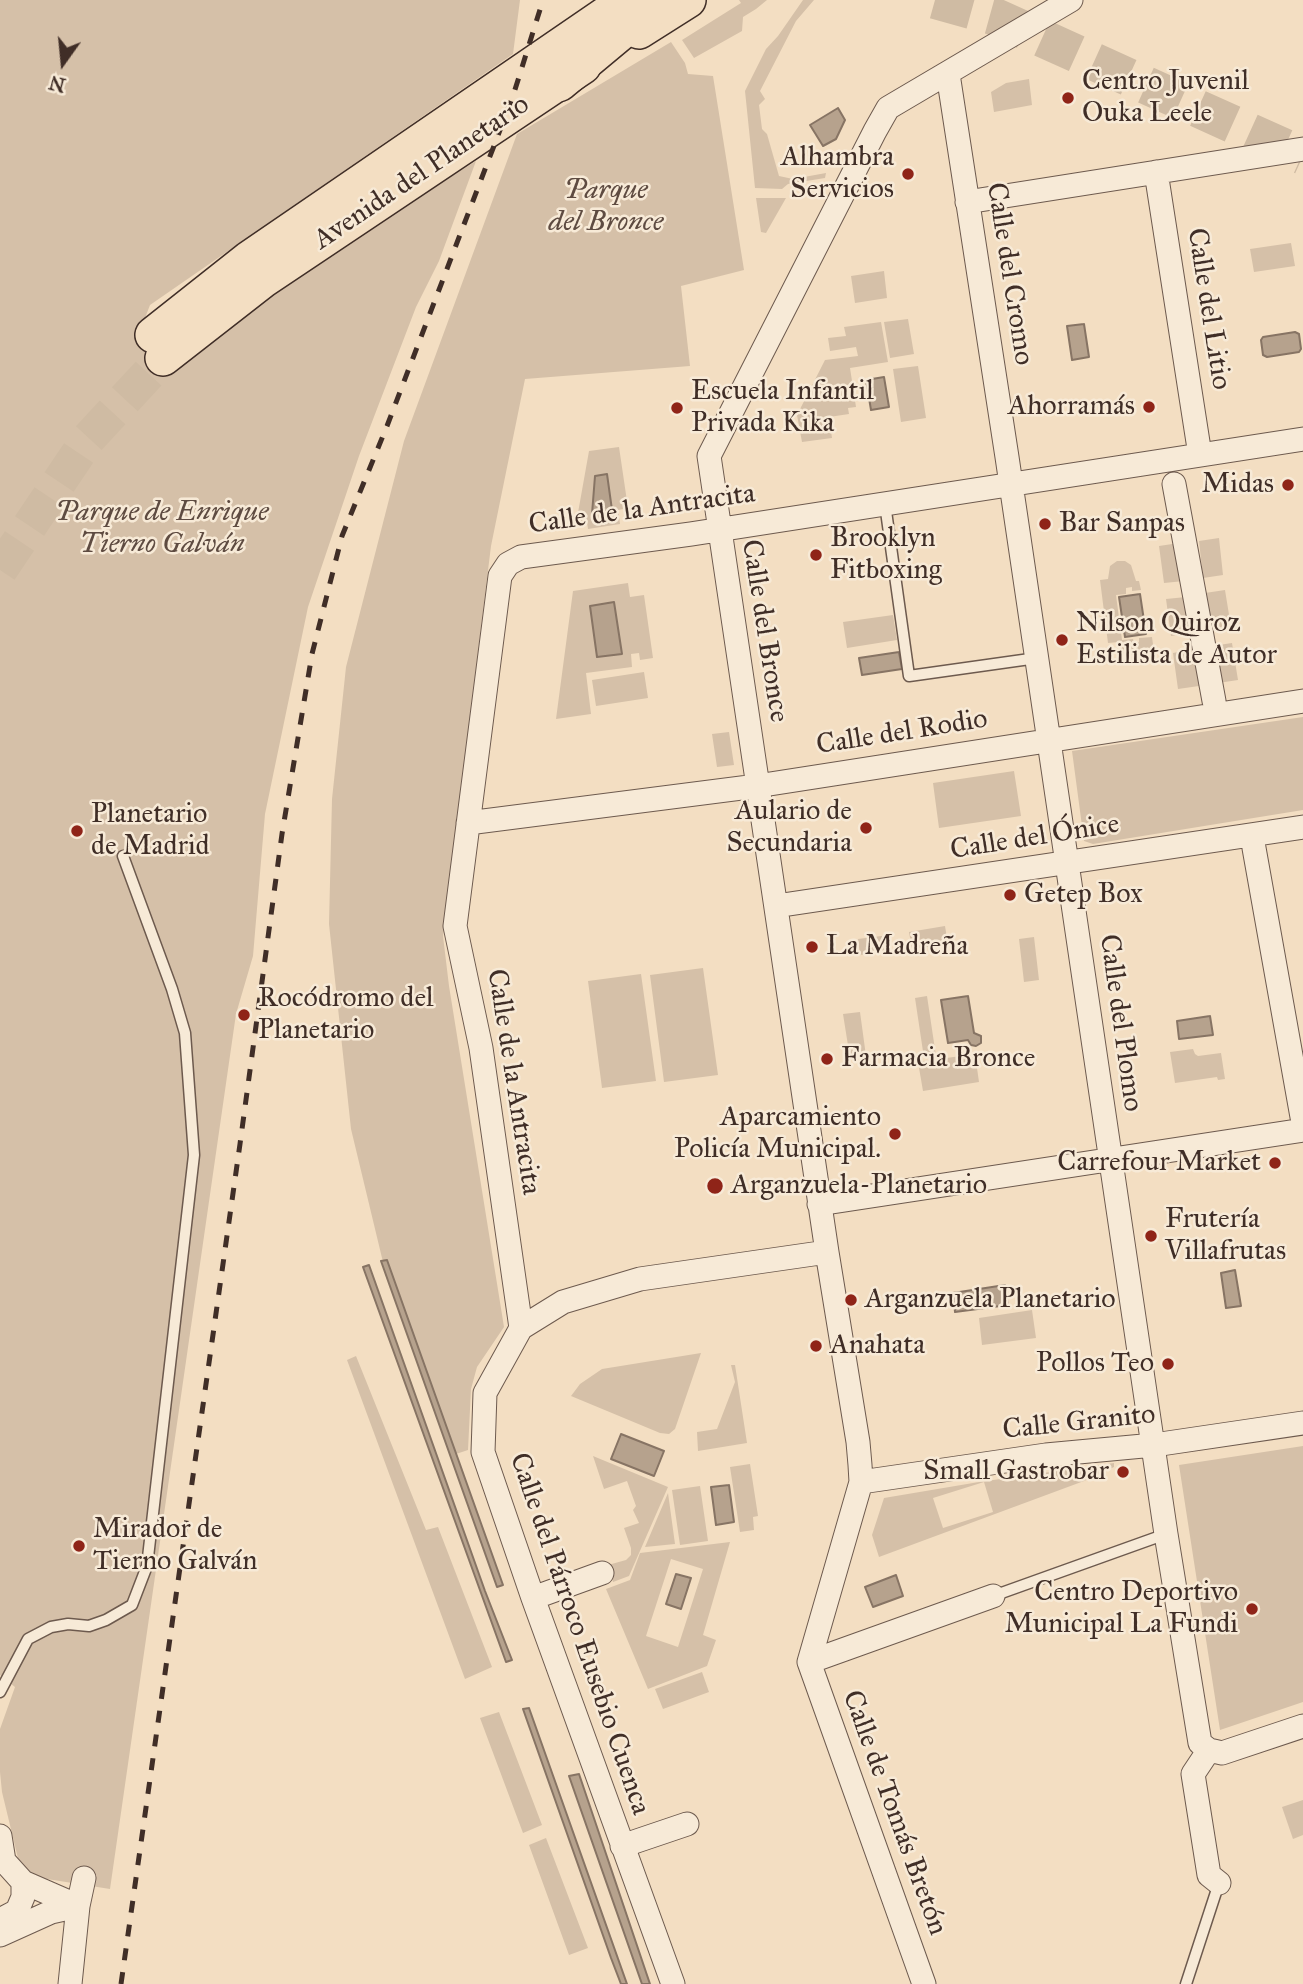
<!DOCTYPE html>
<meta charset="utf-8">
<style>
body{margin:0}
#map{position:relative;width:1303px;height:1984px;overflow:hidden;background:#f3dec2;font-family:"IM FELL Great Primer",serif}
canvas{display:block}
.north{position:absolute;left:28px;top:28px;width:70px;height:70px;-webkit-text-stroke:5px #f7ead7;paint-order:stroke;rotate:195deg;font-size:19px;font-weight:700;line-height:28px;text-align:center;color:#402e27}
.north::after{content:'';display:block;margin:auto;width:24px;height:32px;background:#402e27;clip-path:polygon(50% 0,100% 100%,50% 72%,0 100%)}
</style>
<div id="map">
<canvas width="1303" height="1984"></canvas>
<div class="north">N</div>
</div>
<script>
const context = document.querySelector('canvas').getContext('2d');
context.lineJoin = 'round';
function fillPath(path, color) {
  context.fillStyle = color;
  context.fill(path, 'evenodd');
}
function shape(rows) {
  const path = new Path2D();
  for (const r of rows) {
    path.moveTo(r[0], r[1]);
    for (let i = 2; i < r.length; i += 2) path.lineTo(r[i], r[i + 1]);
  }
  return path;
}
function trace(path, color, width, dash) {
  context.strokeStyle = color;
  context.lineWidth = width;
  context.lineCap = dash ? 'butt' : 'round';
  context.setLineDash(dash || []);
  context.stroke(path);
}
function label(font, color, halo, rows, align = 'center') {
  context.font = font + ' "IM FELL Great Primer",serif';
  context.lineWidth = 5;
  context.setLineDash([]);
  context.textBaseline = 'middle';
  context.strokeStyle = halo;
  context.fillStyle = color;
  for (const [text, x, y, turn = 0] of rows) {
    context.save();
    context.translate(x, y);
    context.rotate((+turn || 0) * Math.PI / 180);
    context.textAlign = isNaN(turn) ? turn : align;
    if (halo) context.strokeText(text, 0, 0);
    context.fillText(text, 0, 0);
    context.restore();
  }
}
fillPath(shape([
 [0,0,520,0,513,54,150,305,140,331,331,252,476,161,439,261,416,307,359,456,308,607,265,814,253,956,236,1014,110,1889,22,1875,2,1792,0,1772,0,1729,15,1687,0,1675],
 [739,0,767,0,756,9,743,17,742,31,694,58,682,40,741,3],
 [803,0,814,0,796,21,760,91,765,99,759,105,762,129,767,134,779,176,793,179,826,173,825,178,788,184,782,189,755,188,745,91,766,49,778,36],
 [671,42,685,63,688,74,713,76,744,270,681,286,690,366,525,379,491,546,443,936,449,986,504,1327,477,1367,471,1389,468,1450,450,1456,382,1258,351,1129,329,924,332,799,346,667,404,441,517,134],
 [1029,79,1032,105,994,112,991,92,1006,83],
 [756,198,786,198,766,233,761,232],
 [1291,243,1295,266,1254,272,1250,249],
 [884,271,887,298,855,303,851,276],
 [908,319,914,354,890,358,884,322],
 [881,322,888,362,850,368,856,407,848,408,849,414,829,417,832,438,802,442,797,415,825,360,858,356,856,347,830,351,828,338,846,336,844,327],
 [918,366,926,418,901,422,893,369],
 [619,447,628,508,618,510,620,524,588,529,587,522,576,524,589,451],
 [1219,538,1223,575,1203,578,1199,541],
 [1179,543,1184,581,1164,583,1159,546],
 [1117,561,1125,561,1131,565,1136,581,1139,581,1141,590,1132,591,1132,587,1126,588,1126,594,1116,595,1122,640,1133,639,1134,643,1139,642,1139,638,1152,637,1154,652,1121,656,1119,642,1108,643,1100,580,1108,579,1110,566],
 [628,583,630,597,644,595,653,658,640,660,639,653,631,654,632,667,586,673,591,714,556,719,573,591],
 [1225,590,1231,627,1211,630,1205,593],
 [1186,597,1191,633,1171,636,1166,599],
 [893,615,897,640,847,648,843,622],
 [1232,643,1238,680,1218,683,1212,646],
 [1193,649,1199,686,1178,689,1173,653],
 [644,672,648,698,596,706,592,680],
 [1303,717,1303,810,1093,844,1084,841,1072,751],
 [729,732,734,765,717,767,712,734],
 [1014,771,1021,816,939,828,933,783],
 [945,926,948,944,912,949,909,932],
 [889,935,891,951,860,955,858,939],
 [1034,937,1039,980,1024,982,1019,939],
 [703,968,718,1075,664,1082,650,975],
 [641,974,656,1081,602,1088,588,981],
 [927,996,936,1056,924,1058,915,998],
 [860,1012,866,1056,850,1058,843,1014],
 [1193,1049,1195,1054,1198,1056,1221,1053,1225,1079,1218,1080,1217,1077,1175,1083,1170,1052],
 [975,1054,979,1082,923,1091,918,1062],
 [1032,1310,1036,1338,982,1345,979,1318],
 [701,1353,675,1429,669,1434,660,1433,571,1396,580,1384,602,1369],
 [356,1356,426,1530,438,1527,492,1667,465,1679,347,1360],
 [731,1365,735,1365,747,1443,698,1451,697,1432,717,1429,735,1382],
 [1303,1446,1303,1702,1220,1730,1179,1465],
 [593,1456,668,1487,629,1576,613,1582,608,1565,626,1560,631,1555,631,1548,624,1528,639,1523,633,1510,636,1506,627,1481,604,1489],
 [1114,1463,1114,1467,1084,1481,879,1557,872,1535,884,1498,979,1482],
 [984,1482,993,1512,943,1528,933,1498],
 [750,1464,758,1516,753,1517,754,1530,740,1532,730,1467],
 [700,1486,708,1541,680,1545,672,1490],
 [668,1493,675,1544,645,1547],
 [730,1542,703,1635,716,1640,707,1666,648,1689,606,1589,630,1580,640,1553],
 [671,1559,703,1569,678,1647,646,1636],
 [702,1672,709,1692,663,1709,655,1689],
 [499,1712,542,1825,523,1833,480,1718],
 [1303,1800,1303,1835,1293,1839,1282,1807],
 [546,1838,588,1948,569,1955,529,1845]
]), '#d5c0a8');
const water = shape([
 [838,108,845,120,836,139,823,146,810,125,838,108],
 [1084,324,1089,357,1072,360,1067,326,1084,324],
 [1295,332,1299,334,1301,349,1299,352,1267,357,1263,355,1261,340,1263,337,1295,332],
 [884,377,889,407,871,410,866,380,884,377],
 [607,474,612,510,592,514,595,476,607,474],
 [1140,594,1146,634,1125,637,1119,597,1140,594],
 [614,602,622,654,597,657,590,606,614,602],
 [899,652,902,669,862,675,859,658,899,652],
 [968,996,974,1033,981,1036,981,1043,976,1046,971,1045,968,1040,948,1043,941,1000,968,996],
 [1210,1016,1213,1035,1179,1039,1177,1021,1210,1016],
 [387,1260,503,1585,497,1587,381,1261,387,1260],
 [369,1265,485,1591,512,1660,506,1662,363,1267,369,1265],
 [1235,1270,1241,1306,1226,1308,1221,1273,1235,1270],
 [1005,1285,1008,1305,955,1312,953,1293,1005,1285],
 [621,1434,664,1451,654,1476,611,1459,621,1434],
 [729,1485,734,1522,716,1525,711,1487,729,1485],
 [676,1574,691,1578,681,1609,666,1604,676,1574],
 [896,1575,903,1596,873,1607,865,1587,896,1575],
 [529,1708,627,1984,621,1984,611,1958,523,1709,529,1708],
 [579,1774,602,1842,650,1984,642,1984,569,1776,579,1774]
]);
fillPath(water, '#b6a28d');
trace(water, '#877464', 2);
trace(shape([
 [0,570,88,439,163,358]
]), '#cfbba3', 35, [35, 18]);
trace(shape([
 [935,0,993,16,1303,156]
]), '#cfbba3', 38, [38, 19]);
const lane = shape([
 [885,504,909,676,1037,658],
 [993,1596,1166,1534],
 [0,1692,28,1639,51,1627,68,1624,89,1626,106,1620,132,1605,147,1566,194,1155,185,1033,172,989,123,856],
 [1186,1984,1219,1883]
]);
const street = shape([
 [948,74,1007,457,1166,1534,1200,1743,1209,1750,1222,1753,1303,1726],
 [1156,172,1200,455],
 [967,202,1303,149],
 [1174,484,1214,701],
 [468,823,757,786,1303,701],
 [1254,848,1302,1117],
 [776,906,1303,827],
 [819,1204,1303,1130],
 [521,1328,481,1048,455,926,500,576,508,564,521,557,691,534,1303,439],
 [861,1482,1046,1455,1154,1445,1303,1423],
 [533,1598,602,1573],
 [809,1662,861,1482,860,1465,858,1442,827,1252,709,456,875,131,888,108,1071,0],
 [809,1662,924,1984],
 [809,1662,993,1596],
 [1209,1750,1193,1774,1209,1875,1219,1883],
 [0,1836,4,1861,23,1882,78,1906],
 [622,1846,687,1824],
 [0,1920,17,1911,23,1897,23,1882],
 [0,1935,51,1912,78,1906],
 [70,1984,78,1906,84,1878],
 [673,1984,533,1598,483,1452,485,1393,521,1328,563,1302,640,1279,827,1252]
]);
const primary = shape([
 [639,31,688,0],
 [153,335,249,259,627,0],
 [163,358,263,280,583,66]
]);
const highway = shape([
 [559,82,637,17,662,0]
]);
trace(lane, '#6d5a4e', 13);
trace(street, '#6d5a4e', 25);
trace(primary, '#402e27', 38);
trace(highway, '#402e27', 41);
trace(lane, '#f7ead7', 10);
trace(street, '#f7ead7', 23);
trace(primary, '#f3dec2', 35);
trace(highway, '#f3dec2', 38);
trace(shape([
 [121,1984,240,1144,282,834,312,654,342,536,387,426,513,96,543,0]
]), '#402e27', 5, [12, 12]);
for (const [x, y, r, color] of [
 [1068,98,7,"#8f2418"],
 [908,174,7,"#8f2418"],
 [1149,407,7,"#8f2418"],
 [677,408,7,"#8f2418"],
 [1288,485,7,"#8f2418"],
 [1045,524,7,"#8f2418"],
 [816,555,7,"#8f2418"],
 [1062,640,7,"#8f2418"],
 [866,828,7,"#8f2418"],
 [77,831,7,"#8f2418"],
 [1010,895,7,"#8f2418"],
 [812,947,7,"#8f2418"],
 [244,1015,7,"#8f2418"],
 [827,1059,7,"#8f2418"],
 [895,1134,7,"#8f2418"],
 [1275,1163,7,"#8f2418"],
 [715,1186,9,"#8f2418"],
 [1151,1236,7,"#8f2418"],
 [851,1300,7,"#8f2418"],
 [816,1346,7,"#8f2418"],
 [1168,1364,7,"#8f2418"],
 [1123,1472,7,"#8f2418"],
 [79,1546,7,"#8f2418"],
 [1252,1609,7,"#8f2418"]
]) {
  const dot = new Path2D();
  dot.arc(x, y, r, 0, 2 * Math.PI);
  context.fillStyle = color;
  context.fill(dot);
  trace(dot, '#f7ead7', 2.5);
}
label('28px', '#402e27', '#f7ead7', [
 ["Centro Juvenil",1082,82],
 ["Ouka Leele",1082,114],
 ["Alhambra",894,158,"right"],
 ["Servicios",894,190,"right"],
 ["Escuela Infantil",691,392],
 ["Privada Kika",691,424],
 ["Ahorramás",1135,407,"right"],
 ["Midas",1274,485,"right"],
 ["Bar Sanpas",1059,524],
 ["Brooklyn",830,539],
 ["Fitboxing",830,571],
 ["Nilson Quiroz",1076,624],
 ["Estilista de Autor",1076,656],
 ["Aulario de",852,812,"right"],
 ["Secundaria",852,844,"right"],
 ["Planetario",91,815],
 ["de Madrid",91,847],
 ["Getep Box",1024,895],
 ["La Madreña",826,947],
 ["Rocódromo del",258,999],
 ["Planetario",258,1031],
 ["Farmacia Bronce",841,1059],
 ["Aparcamiento",881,1118,"right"],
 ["Policía Municipal.",881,1150,"right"],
 ["Carrefour Market",1261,1163,"right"],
 ["Arganzuela-Planetario",731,1186],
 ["Frutería",1165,1220],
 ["Villafrutas",1165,1252],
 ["Arganzuela Planetario",865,1300],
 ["Anahata",830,1346],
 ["Pollos Teo",1154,1364,"right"],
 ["Small Gastrobar",1109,1472,"right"],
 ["Mirador de",93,1530],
 ["Tierno Galván",93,1562],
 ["Centro Deportivo",1238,1593,"right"],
 ["Municipal La Fundi",1238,1625,"right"]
], 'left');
label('28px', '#402e27', '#f7ead7', [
 ["Avenida del Planetario",422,173,-34],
 ["Calle del Cromo",1009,274,81],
 ["Calle del Litio",1208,309,81],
 ["Calle de la Antracita",642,510,-8],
 ["Calle del Bronce",764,631,81],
 ["Calle del Rodio",902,733,-9],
 ["Calle del Ónice",1035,838,-9],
 ["Calle del Plomo",1120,1023,82],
 ["Calle de la Antracita",513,1082,81],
 ["Calle Granito",1079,1423,-6],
 ["Calle del Párroco Eusebio Cuenca",579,1634,71],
 ["Calle de Tomás Bretón",894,1813,70]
]);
label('italic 28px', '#5e4b41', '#f7ead7', [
 ["Parque",606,191],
 ["del Bronce",606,223],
 ["Parque de Enrique",162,513],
 ["Tierno Galván",162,545]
]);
</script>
